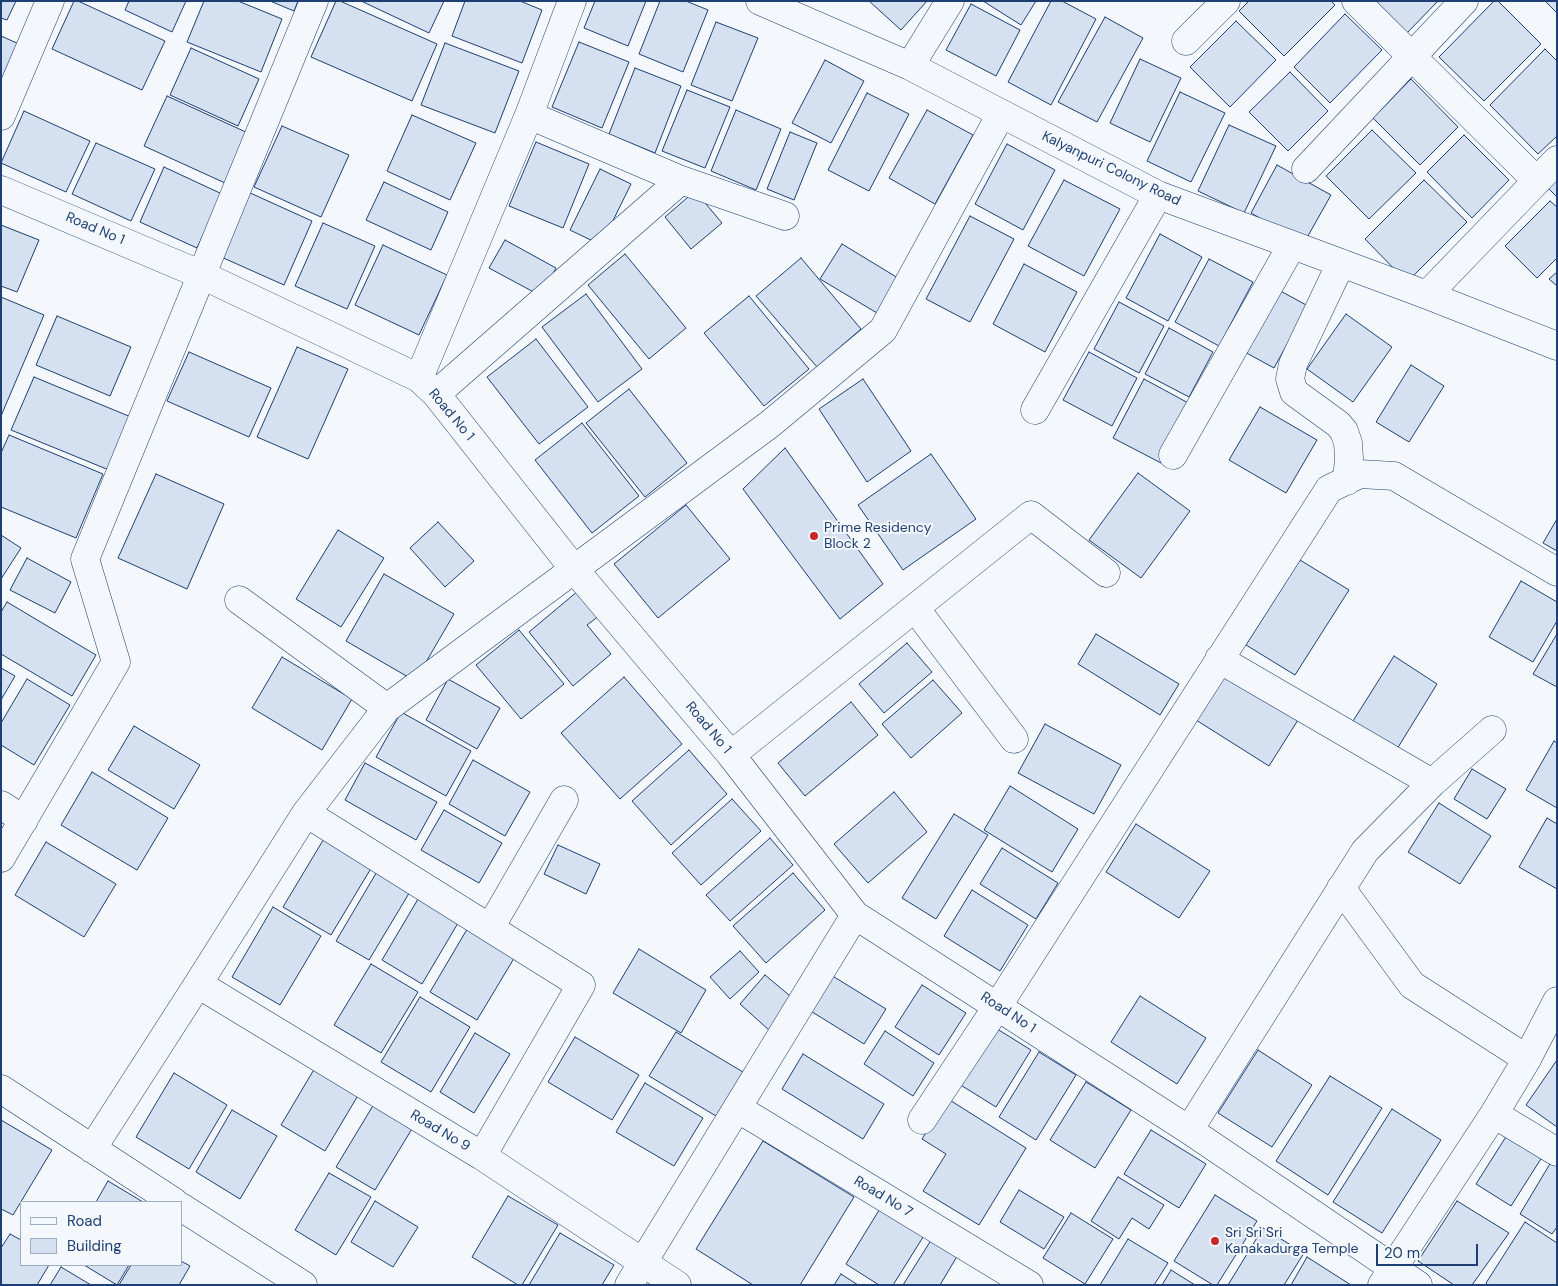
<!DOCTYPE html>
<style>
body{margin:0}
#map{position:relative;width:1558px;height:1286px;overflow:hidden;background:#f4f7fb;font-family:"DM Sans",sans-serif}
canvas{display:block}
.frame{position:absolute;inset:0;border:2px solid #1d3f73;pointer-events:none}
.legend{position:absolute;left:20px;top:1201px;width:162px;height:65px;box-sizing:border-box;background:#f4f7fb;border:1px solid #9eadc5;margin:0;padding:6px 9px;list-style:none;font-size:15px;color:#1d3f73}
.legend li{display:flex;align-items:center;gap:10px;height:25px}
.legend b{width:25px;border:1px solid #9eadc5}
.scale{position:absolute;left:1376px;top:1244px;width:102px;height:22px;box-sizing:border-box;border:2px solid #1d3f73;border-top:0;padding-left:6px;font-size:15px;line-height:18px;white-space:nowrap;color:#1d3f73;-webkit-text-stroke:4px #f4f7fb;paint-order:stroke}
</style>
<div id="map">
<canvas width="1558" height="1286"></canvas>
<div class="frame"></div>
<ul class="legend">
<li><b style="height:6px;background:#f4f7fb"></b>Road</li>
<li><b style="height:14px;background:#d5e0f0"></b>Building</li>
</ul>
<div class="scale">20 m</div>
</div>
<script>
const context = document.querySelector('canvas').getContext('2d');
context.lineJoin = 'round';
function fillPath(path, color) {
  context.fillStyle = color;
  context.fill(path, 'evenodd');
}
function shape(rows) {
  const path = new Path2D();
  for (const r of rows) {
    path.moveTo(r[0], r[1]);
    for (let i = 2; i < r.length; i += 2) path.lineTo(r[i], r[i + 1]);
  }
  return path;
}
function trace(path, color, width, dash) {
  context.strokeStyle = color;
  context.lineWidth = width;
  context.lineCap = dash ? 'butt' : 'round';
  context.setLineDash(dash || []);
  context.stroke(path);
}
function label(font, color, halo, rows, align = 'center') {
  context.font = font + ' "DM Sans",sans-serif';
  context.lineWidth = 4;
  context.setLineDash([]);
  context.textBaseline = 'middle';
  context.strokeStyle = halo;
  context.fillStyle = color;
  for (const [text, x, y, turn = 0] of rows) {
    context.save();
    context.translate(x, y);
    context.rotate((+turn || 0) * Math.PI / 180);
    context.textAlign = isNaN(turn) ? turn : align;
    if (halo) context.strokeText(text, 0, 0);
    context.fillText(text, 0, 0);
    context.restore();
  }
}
const building = shape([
 [1,1,16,1,7,20,1,18,1,1],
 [74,1,78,1,165,41,142,90,52,49,74,1],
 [129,1,186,1,172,32,125,10,129,1],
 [204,1,238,1,282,19,261,72,187,42,204,1],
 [270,1,298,1,294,11,270,1],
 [336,1,340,1,437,44,412,101,311,57,336,1],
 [361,1,444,1,429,33,361,1],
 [465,1,520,1,542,10,522,63,452,36,465,1],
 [595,1,646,1,628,46,584,28,595,1],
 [660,1,686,1,708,10,683,72,639,54,660,1],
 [869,1,927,1,901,30,869,1],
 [983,1,1036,1,1021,25,983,1],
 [1051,1,1062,1,1096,19,1051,105,1008,82,1051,1],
 [1249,1,1331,1,1335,5,1284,56,1239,11,1249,1],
 [1376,1,1438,1,1407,33,1376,1],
 [1494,1,1498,1,1541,44,1484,101,1439,57,1494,1],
 [1545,1,1557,1,1557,13,1545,1],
 [971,4,1020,30,996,76,946,50,971,4],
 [1345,14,1382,50,1330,103,1294,67,1345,14],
 [1105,17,1143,38,1097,122,1058,102,1105,17],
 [1236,21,1276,60,1230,107,1190,67,1236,21],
 [716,22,758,38,732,101,691,85,716,22],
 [1,36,19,44,1,82,1,36],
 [579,42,629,62,602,128,552,107,579,42],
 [445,43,519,71,495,133,421,105,445,43],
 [191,48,259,79,238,126,170,95,191,48],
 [1545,49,1557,61,1557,136,1538,154,1490,105,1545,49],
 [1140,59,1181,78,1150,142,1110,123,1140,59],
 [825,60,864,81,831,143,792,123,825,60],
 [635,68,681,86,655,153,609,134,635,68],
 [1290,72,1328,111,1288,151,1249,112,1290,72],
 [1411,79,1458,127,1420,165,1373,118,1411,79],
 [687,90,730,107,705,168,662,151,687,90],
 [1180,92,1225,113,1191,182,1147,161,1180,92],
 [867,93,909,114,869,191,828,170,867,93],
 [167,96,248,133,225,183,144,146,167,96],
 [736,110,781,129,756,190,711,171,736,110],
 [927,110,973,135,935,204,889,178,927,110],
 [24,111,90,141,66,192,1,163,24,111],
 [412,115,476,143,450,200,387,171,412,115],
 [1229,125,1276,146,1244,213,1198,191,1229,125],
 [282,126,349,155,321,217,254,187,282,126],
 [1372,130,1416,173,1369,219,1326,176,1372,130],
 [790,132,817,143,794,200,767,189,790,132],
 [1464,135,1509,180,1472,218,1427,172,1464,135],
 [536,142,589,164,563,228,509,206,536,142],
 [96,143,155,169,131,221,72,194,96,143],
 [1007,144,1055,170,1023,230,975,204,1007,144],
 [1277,165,1331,195,1304,243,1251,213,1277,165],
 [164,167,222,194,197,248,140,222,164,167],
 [600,169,631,184,601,245,570,230,600,169],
 [1557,178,1557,197,1547,187,1557,178],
 [1064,180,1120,209,1084,276,1028,246,1064,180],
 [1424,180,1467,222,1407,282,1365,239,1424,180],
 [384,182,448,212,431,250,366,220,384,182],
 [695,191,722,223,691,249,665,217,695,191],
 [248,192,312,221,284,285,219,256,248,192],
 [1550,201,1557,207,1557,258,1537,278,1505,246,1550,201],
 [970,216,1014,239,970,322,926,299,970,216],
 [323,223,375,246,347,309,295,286,323,223],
 [1,225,39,240,17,292,1,286,1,225],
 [1160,234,1202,257,1168,321,1126,298,1160,234],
 [505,240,556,268,541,296,489,268,505,240],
 [842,244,898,278,877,313,820,279,842,244],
 [383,245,447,275,419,335,355,305,383,245],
 [625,254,686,328,649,359,588,285,625,254],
 [801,258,861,329,817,367,756,296,801,258],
 [1209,259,1253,282,1219,346,1175,322,1209,259],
 [1024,264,1077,292,1045,352,993,324,1024,264],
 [1557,272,1557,286,1549,279,1557,272],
 [1275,288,1308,306,1274,368,1241,350,1275,288],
 [586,294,642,369,598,402,542,327,586,294],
 [749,296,809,369,764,406,704,333,749,296],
 [1,297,44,315,1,416,1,297],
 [1119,302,1164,326,1139,373,1094,349,1119,302],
 [1346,314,1392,347,1353,402,1307,369,1346,314],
 [57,316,131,347,110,396,36,365,57,316],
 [1169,328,1213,352,1189,397,1145,374,1169,328],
 [536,339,588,407,539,444,487,377,536,339],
 [297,347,348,369,308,459,257,437,297,347],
 [189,352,271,388,249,437,167,401,189,352],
 [1089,352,1137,378,1112,426,1063,400,1089,352],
 [1411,365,1444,386,1409,442,1376,422,1411,365],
 [34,377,131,417,109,470,11,430,34,377],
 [863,379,911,451,867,482,819,409,863,379],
 [1144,379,1192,405,1161,463,1113,438,1144,379],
 [629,389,687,463,645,497,586,423,629,389],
 [1260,407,1317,440,1286,493,1229,460,1260,407],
 [582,423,639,496,592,533,535,460,582,423],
 [9,435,103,474,76,538,1,507,1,453,9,435],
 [785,448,883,584,840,619,743,489,785,448],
 [931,454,976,519,903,570,858,505,931,454],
 [1138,473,1190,511,1141,578,1089,540,1138,473],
 [156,474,224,504,187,589,118,558,156,474],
 [686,505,730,559,658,618,614,564,686,505],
 [1557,519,1557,551,1543,543,1557,519],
 [438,522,474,561,445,587,410,548,438,522],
 [338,530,384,558,341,627,296,599,338,530],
 [1,535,21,548,1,579,1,535],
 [27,558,71,582,55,613,10,590,27,558],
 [1300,560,1349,590,1295,675,1246,645,1300,560],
 [384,574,454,614,415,681,346,641,384,574],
 [1521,581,1557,602,1557,621,1533,662,1489,637,1521,581],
 [578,591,599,616,587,625,611,654,573,686,529,632,578,591],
 [7,602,96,655,72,696,1,654,1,612,7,602],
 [519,630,564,684,521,719,476,665,519,630],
 [1096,634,1179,684,1160,715,1078,664,1096,634],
 [1557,634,1557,687,1533,674,1557,634],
 [907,643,932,672,884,713,859,684,907,643],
 [1394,656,1437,684,1397,749,1353,721,1394,656],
 [282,657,352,699,322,750,252,708,282,657],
 [1230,666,1303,712,1269,766,1196,720,1230,666],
 [1,668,15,676,1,700,1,668],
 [624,677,682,744,620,799,561,733,624,677],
 [27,679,70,705,34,765,1,745,1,723,27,679],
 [448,679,500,708,477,749,426,720,448,679],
 [933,680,962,713,911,758,882,724,933,680],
 [851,702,878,735,805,796,778,763,851,702],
 [401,712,471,751,446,796,376,757,401,712],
 [1045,724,1121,765,1094,814,1018,773,1045,724],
 [134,726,200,765,174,809,108,770,134,726],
 [1554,741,1557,743,1557,808,1526,790,1554,741],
 [689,750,727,794,671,845,632,801,689,750],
 [473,760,530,792,505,836,449,804,473,760],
 [365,763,437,802,416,840,345,800,365,763],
 [1472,769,1506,789,1487,819,1454,799,1472,769],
 [92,772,168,818,137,870,61,825,92,772],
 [1010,786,1078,829,1052,872,984,830,1010,786],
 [894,792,927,832,868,883,834,844,894,792],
 [732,799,761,831,701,885,672,853,732,799],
 [1439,803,1491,836,1460,884,1408,852,1439,803],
 [444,810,502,843,479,883,421,850,444,810],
 [954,814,988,835,936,919,902,898,954,814],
 [1547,818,1557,824,1557,889,1519,867,1547,818],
 [1136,824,1210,871,1179,918,1106,872,1136,824],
 [325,837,373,865,331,935,283,907,325,837],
 [770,838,793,865,730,921,706,895,770,838],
 [46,842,116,884,84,937,15,895,46,842],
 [558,845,600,864,586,894,544,874,558,845],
 [1002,848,1058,883,1036,919,980,884,1002,848],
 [378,870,411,890,369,960,336,941,378,870],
 [793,873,825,910,766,963,733,926,793,873],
 [972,890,1028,925,1000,971,944,936,972,890],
 [421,894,461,918,422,984,382,960,421,894],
 [273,907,321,936,280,1005,232,977,273,907],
 [469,926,516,955,477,1020,430,992,469,926],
 [639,949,706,990,681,1033,613,993,639,949],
 [740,951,759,972,730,999,710,977,740,951],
 [371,964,418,992,381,1053,334,1025,371,964],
 [765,975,795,1000,769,1030,740,1004,765,975],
 [831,975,886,1009,864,1044,809,1010,831,975],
 [922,985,966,1013,939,1055,895,1027,922,985],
 [1140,996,1206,1038,1177,1084,1111,1042,1140,996],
 [420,997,470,1027,431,1092,381,1062,420,997],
 [994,1027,1031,1050,996,1107,959,1084,994,1027],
 [885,1031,934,1063,913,1096,864,1064,885,1031],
 [676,1032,743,1072,716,1116,649,1076,676,1032],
 [475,1033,510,1054,474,1113,440,1092,475,1033],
 [575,1037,639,1075,612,1120,548,1082,575,1037],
 [1258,1050,1312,1085,1272,1147,1218,1113,1258,1050],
 [1039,1052,1076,1075,1036,1140,999,1117,1039,1052],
 [803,1054,884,1104,863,1139,782,1089,803,1054],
 [1557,1060,1557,1127,1526,1105,1557,1060],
 [319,1061,363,1087,325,1151,281,1125,319,1061],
 [174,1073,227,1105,189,1169,136,1137,174,1073],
 [1330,1076,1382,1108,1328,1195,1276,1161,1330,1076],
 [1086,1082,1131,1110,1095,1168,1050,1140,1086,1082],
 [645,1083,703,1118,674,1166,616,1132,645,1083],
 [948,1099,1026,1148,979,1225,923,1191,946,1154,922,1139,948,1099],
 [374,1104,413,1127,375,1190,336,1167,374,1104],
 [1392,1109,1441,1140,1382,1233,1333,1202,1392,1109],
 [232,1110,277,1136,240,1199,196,1172,232,1110],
 [1,1120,52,1150,13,1215,1,1209,1,1120],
 [1151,1130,1206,1164,1179,1208,1124,1174,1151,1130],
 [1509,1132,1544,1154,1511,1206,1476,1184,1509,1132],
 [763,1141,854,1197,800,1285,753,1285,696,1249,763,1141],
 [1554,1157,1557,1159,1557,1227,1552,1234,1520,1214,1554,1157],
 [329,1173,371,1197,336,1255,295,1230,329,1173],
 [1118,1177,1164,1205,1149,1229,1132,1218,1119,1239,1091,1221,1118,1177],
 [108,1181,143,1202,96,1202,108,1181],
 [1019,1190,1064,1217,1044,1249,1000,1222,1019,1190],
 [1215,1195,1257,1221,1217,1285,1213,1285,1174,1261,1215,1195],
 [508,1196,558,1225,522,1285,518,1285,472,1257,508,1196],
 [375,1201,418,1227,393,1267,351,1242,375,1201],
 [1457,1201,1509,1233,1472,1285,1454,1285,1418,1261,1457,1201],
 [881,1207,925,1234,893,1285,879,1285,846,1264,881,1207],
 [1071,1213,1113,1239,1085,1284,1043,1258,1071,1213],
 [1525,1222,1557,1243,1557,1283,1556,1285,1488,1285,1486,1283,1525,1222],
 [1263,1228,1304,1253,1284,1285,1228,1285,1263,1228],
 [560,1233,614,1265,602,1285,529,1285,560,1233],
 [10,1234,21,1240,21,1265,49,1265,37,1285,1,1285,1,1248,10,1234],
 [933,1237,959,1253,940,1285,903,1285,933,1237],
 [1128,1239,1168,1263,1154,1285,1100,1285,1128,1239],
 [1307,1257,1351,1285,1291,1285,1307,1257],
 [181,1261,190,1266,179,1285,119,1285,131,1265,181,1265,181,1261],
 [84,1265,129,1265,117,1285,84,1265],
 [61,1267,91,1285,50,1285,61,1267],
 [1171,1270,1195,1285,1162,1285,1171,1270],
 [841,1274,858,1285,834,1285,841,1274]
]);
fillPath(building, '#d5e0f0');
trace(building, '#1d3f73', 1);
const minor = shape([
 [760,1,910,66,1158,195,1427,295,1557,346],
 [1356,1,1537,181],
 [1186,41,1226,1],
 [910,66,950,1],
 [529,115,681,180,785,216],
 [1,116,50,1],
 [1306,169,1464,1],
 [1,190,202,275,419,378,436,394,574,569,731,755,855,915,1189,1130,1418,1285],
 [1341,263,1293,364,1290,379,1294,392,1338,424,1344,431,1348,443,1349,458,1347,481],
 [1427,295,1557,160],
 [419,378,529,115,572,1],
 [436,394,681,180],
 [1035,410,1158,195],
 [1173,455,1292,245],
 [239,600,387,708],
 [915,608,1014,739],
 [1219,659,1432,783],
 [731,755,1031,515,1106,573],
 [1,805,24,820],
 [306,813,581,985,482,1156],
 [1,858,116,662,85,559,314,1],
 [1341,888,1412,985,1527,1059],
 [490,928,564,800],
 [198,984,482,1156,677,1285],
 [1,1089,174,1202],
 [737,1108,1029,1285],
 [1494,1114,1557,1152],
 [922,1120,997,1007,1329,489,1360,474,1394,476,1557,572],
 [1189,1130,1365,851,1432,783,1492,730],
 [92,1149,198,984,306,813,387,708,770,424,883,330,1001,114],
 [181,1207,303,1285],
 [629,1285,855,915],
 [1382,1285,1494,1114,1527,1059,1557,1001]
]);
trace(minor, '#1d3f73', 29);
trace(minor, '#f4f7fb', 28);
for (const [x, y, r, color] of [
 [814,536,5,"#c62828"],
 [1215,1241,5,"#c62828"]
]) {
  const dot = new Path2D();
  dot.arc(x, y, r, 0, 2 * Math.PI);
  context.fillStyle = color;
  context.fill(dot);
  trace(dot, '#f4f7fb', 2);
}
label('14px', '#1d3f73', '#f4f7fb', [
 ["Kalyanpuri Colony Road",1111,169,26],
 ["Road No 1",95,229,23],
 ["Road No 1",451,415,50],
 ["Road No 1",708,728,50],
 ["Road No 1",1008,1013,33],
 ["Road No 9",440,1131,31],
 ["Road No 7",883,1197,31]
]);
label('14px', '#1d3f73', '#f4f7fb', [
 ["Prime Residency",824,528],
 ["Block 2",824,544],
 ["Sri Sri Sri",1225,1233],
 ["Kanakadurga Temple",1225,1249]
], 'left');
</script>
